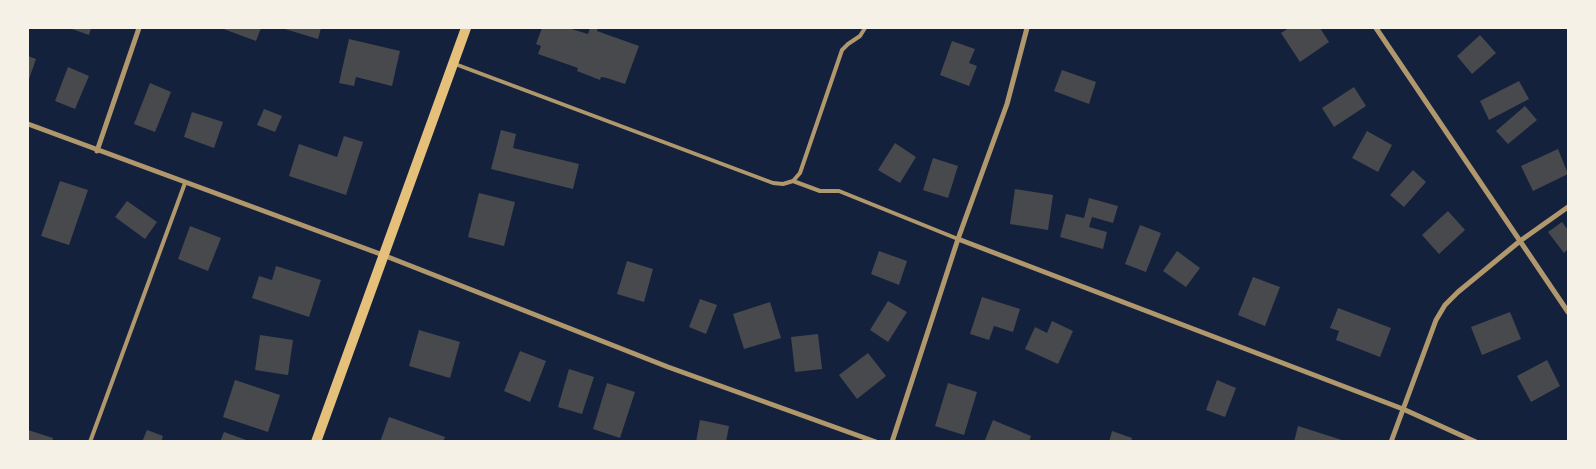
<!DOCTYPE html>
<style>
body{margin:0}
#map{position:relative;width:1596px;height:469px;overflow:hidden;background:#14213d;font-family:"IBM Plex Serif",serif}
canvas{display:block}
.frame{position:absolute;inset:0;border:29px solid #f6f1e7;pointer-events:none}
</style>
<div id="map">
<canvas width="1596" height="469"></canvas>
<div class="frame"></div>
</div>
<script>
const context = document.querySelector('canvas').getContext('2d');
context.lineJoin = 'round';
function fillPath(path, color) {
  context.fillStyle = color;
  context.fill(path, 'evenodd');
}
function shape(rows) {
  const path = new Path2D();
  for (const r of rows) {
    path.moveTo(r[0], r[1]);
    for (let i = 2; i < r.length; i += 2) path.lineTo(r[i], r[i + 1]);
  }
  return path;
}
function trace(path, color, width, dash) {
  context.strokeStyle = color;
  context.lineWidth = width;
  context.lineCap = dash ? 'butt' : 'round';
  context.setLineDash(dash || []);
  context.stroke(path);
}
fillPath(shape([
 [69,28,91,28,89,35],
 [221,28,261,28,256,41],
 [285,28,321,28,318,39,285,29],
 [542,28,547,29,548,28,568,28,588,34,590,28,598,28,597,31,639,46,625,84,607,78,601,77,600,80,577,71,578,68,538,54,541,46,536,44],
 [1289,28,1320,28,1329,42,1300,62,1281,33],
 [1480,35,1496,53,1472,74,1457,56],
 [349,39,400,51,392,86,356,77,354,86,339,83],
 [952,41,975,49,969,63,977,66,969,86,940,75],
 [28,56,36,59,28,82],
 [68,67,89,76,75,109,55,101],
 [1062,70,1096,82,1089,104,1054,91],
 [1519,81,1529,99,1489,120,1480,101],
 [150,83,171,92,155,132,134,124],
 [1354,87,1366,106,1334,127,1322,108],
 [1525,106,1537,120,1508,144,1496,131],
 [264,109,282,116,275,132,257,125],
 [192,112,223,122,214,148,184,137],
 [501,130,516,134,513,148,579,164,573,189,491,169],
 [1367,131,1392,145,1378,172,1352,158],
 [344,136,363,142,346,195,289,176,299,144,337,157],
 [895,143,916,157,900,183,878,170],
 [1558,149,1568,174,1533,191,1521,166],
 [933,158,958,166,948,198,923,190],
 [1413,170,1426,182,1404,207,1390,195],
 [60,181,88,190,69,245,41,236],
 [1015,189,1053,195,1048,230,1010,224],
 [479,193,515,202,504,246,468,237],
 [1089,198,1118,206,1113,223,1092,217,1089,227,1107,232,1103,249,1060,237,1066,214,1084,218],
 [127,201,157,222,145,239,115,217],
 [1448,211,1465,230,1439,254,1422,235],
 [1562,222,1568,230,1568,249,1564,253,1548,232],
 [1140,225,1161,233,1146,272,1125,264],
 [190,226,221,238,208,271,178,259],
 [879,251,907,261,899,285,871,274],
 [1177,251,1200,268,1186,287,1163,271],
 [627,261,653,269,644,302,617,294],
 [276,266,321,280,309,317,252,298,259,276,272,280],
 [1253,277,1280,287,1265,326,1238,315],
 [982,297,1020,309,1013,332,994,326,989,340,970,334],
 [700,299,717,305,706,334,689,327],
 [888,301,907,312,888,342,870,330],
 [770,302,781,338,744,349,733,314],
 [1338,308,1391,328,1380,357,1336,340,1339,331,1330,328],
 [1510,312,1521,339,1482,355,1471,327],
 [1052,321,1073,331,1058,364,1025,349,1035,327,1047,333],
 [419,330,460,342,450,378,409,366],
 [818,334,822,369,795,372,791,337],
 [260,335,293,340,288,375,255,370],
 [520,351,546,361,530,402,504,391],
 [868,353,886,376,857,399,839,375],
 [1547,360,1560,386,1531,402,1517,376],
 [569,369,594,377,582,414,558,407],
 [235,380,280,395,268,432,223,417],
 [1217,380,1236,388,1225,417,1206,410],
 [607,383,635,392,620,438,593,429],
 [948,383,977,392,964,435,935,426],
 [389,417,445,437,443,442,380,442],
 [700,420,729,426,726,442,696,442],
 [993,420,1031,436,1029,442,985,440],
 [1298,426,1345,441,1345,442,1294,442],
 [28,430,53,438,52,442,28,442],
 [147,430,163,436,161,442,142,442],
 [1112,431,1132,438,1131,442,1109,442],
 [224,432,249,441,249,442,220,442]
]), '#48494c');
trace(shape([
 [455,64,773,183,783,184,793,181,800,173,842,50,848,44,860,36,865,28],
 [793,181,820,191,839,191,958,239],
 [90,442,185,183]
]), '#b1986c', 4);
trace(shape([
 [1376,28,1568,312],
 [28,124,383,255,668,367,876,442],
 [97,151,139,28],
 [958,239,1403,409,1476,442],
 [892,442,958,239,1007,104,1027,28],
 [1391,442,1436,320,1445,305,1458,292,1520,241,1568,207]
]), '#b1986c', 5);
trace(shape([
 [316,442,466,28]
]), '#e5c07b', 10);
</script>
